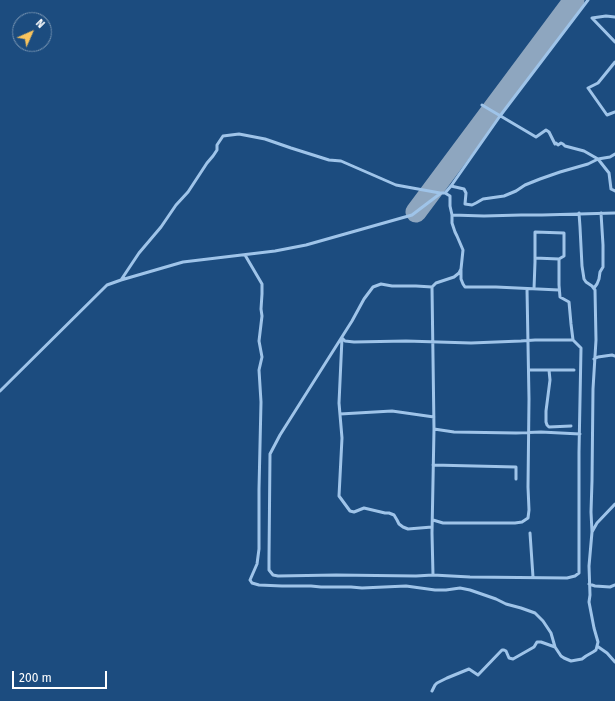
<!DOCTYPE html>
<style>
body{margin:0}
#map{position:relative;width:615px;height:701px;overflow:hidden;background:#1c4c7f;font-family:"Fira Sans",sans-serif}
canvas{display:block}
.north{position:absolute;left:12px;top:12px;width:40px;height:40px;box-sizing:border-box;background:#1c4c7f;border:1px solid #7794b2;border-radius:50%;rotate:45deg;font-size:11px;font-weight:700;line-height:16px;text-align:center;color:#fff}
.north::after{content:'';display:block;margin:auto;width:14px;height:18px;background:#f9c45d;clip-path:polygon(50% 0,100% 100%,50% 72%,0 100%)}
.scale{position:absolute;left:12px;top:671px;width:95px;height:18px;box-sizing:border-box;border:2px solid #fff;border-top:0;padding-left:5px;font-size:12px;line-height:14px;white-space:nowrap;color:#fff;-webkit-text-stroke:3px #1c4c7f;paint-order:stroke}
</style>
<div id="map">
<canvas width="615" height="701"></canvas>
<div class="north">N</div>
<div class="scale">200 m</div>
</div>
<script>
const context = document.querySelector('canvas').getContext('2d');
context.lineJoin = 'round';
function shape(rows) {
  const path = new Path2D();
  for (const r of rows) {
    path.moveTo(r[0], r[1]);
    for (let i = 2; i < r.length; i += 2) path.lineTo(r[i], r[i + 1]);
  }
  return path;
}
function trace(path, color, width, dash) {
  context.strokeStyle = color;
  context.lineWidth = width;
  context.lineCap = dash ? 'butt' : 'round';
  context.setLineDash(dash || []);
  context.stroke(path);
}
trace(shape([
 [416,212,574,0]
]), '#8ea6bf', 21);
trace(shape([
 [592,18,615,42],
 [592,18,606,16,615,17],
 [615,62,598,83,588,88,607,115,615,112],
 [482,105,536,137,546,130,549,132,555,144,556,143,558,145,561,143,563,144,565,146,584,151,598,159,609,173,611,189,615,191],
 [451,186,464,189,466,193,465,204,472,205,476,203,483,199,504,196,516,191,525,185,540,179,560,172,588,164,598,159,610,157,615,154],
 [445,193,451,186,500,116,588,0],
 [245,255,262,284,262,294,261,309,262,316,259,341,262,357,259,370,261,402,259,489,259,549,257,564,250,580,252,583,259,585,282,586,311,586,321,587,351,587,362,588,406,586,435,590,446,590,460,588,470,590,496,599,506,604,521,608,535,613,543,621,551,633,555,647,561,656,564,658,571,661,582,659,586,656,593,652,596,650,598,642,594,628,589,602,590,595,589,566,592,532,591,512,592,481,593,389,596,340,595,290,592,286,586,282,584,279,582,266,580,227,579,213],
 [461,270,461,279,463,284,465,287,496,287,559,290],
 [121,280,139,253,161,227,176,205,188,192,207,163,213,156,217,150,217,145,223,136,239,134,265,139,291,148,329,160,341,161,396,185,440,193],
 [432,287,416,286,392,286,381,284,373,287,364,299,352,321,280,435,270,454,269,558,269,570,273,575,278,576,336,575,416,576,433,575,470,577,567,578,575,576,579,573,579,452,581,348,573,340,571,324,569,302,560,297,559,285,559,259],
 [594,288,597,284,599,279,600,272,603,267,603,245,601,213],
 [534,289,535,262,535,232,564,233,564,256,559,259,535,258],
 [594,359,598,357,612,355,615,356],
 [529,370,574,370],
 [549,370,550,380,546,411,546,422,547,425,549,427,571,426],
 [0,391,107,285,121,280,183,262,275,251,306,245,412,215,441,193,445,193,450,196,450,206,452,215,484,216,521,215,542,215,615,213],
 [340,414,392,411,434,417],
 [434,429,454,432,516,433,541,432,580,434],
 [433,465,516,467,516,479],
 [433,520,443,523,515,523,522,522,528,518,529,510,528,487,529,399,527,289],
 [432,527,408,529,403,527,399,524,397,520,394,515,389,513,385,513,364,508,354,512,350,511,339,496,342,438,339,403,342,338,345,341,354,342,406,341,471,343,521,341,535,340,573,340],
 [592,532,597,523,615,504],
 [530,533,533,577],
 [433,575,432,533,434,429,432,287,436,283,454,277,459,273,461,269,463,250,457,236,455,232,452,223,452,215],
 [589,584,595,586,610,587,615,585],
 [597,646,607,653,615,662],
 [432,691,435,685,437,683,447,678,469,669,478,675,502,650,504,650,506,651,509,658,513,659,534,647,537,642,541,642,555,647]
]), '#9fc4e9', 3);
</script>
